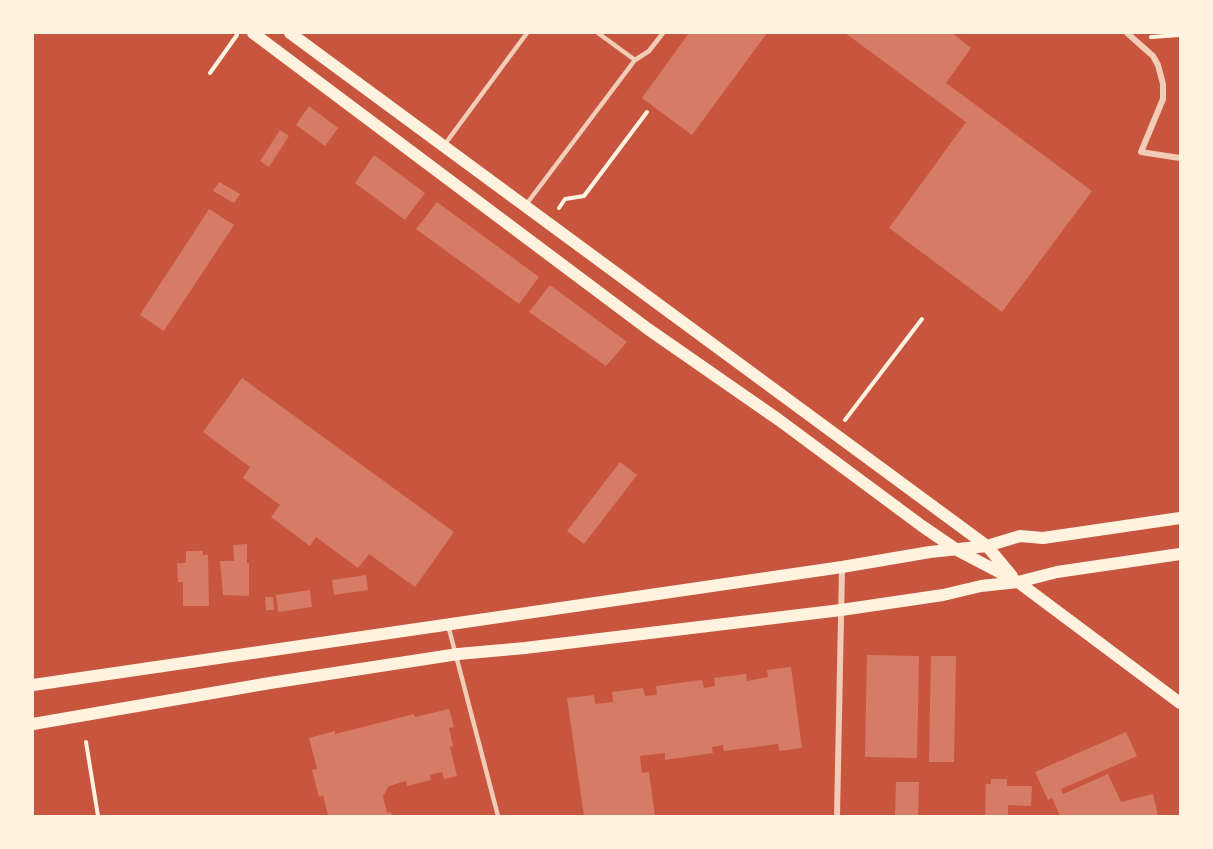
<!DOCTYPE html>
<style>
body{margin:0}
#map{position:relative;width:1213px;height:849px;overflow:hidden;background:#c8553d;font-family:"Sofia Sans Condensed",sans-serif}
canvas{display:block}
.frame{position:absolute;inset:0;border:34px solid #fff3e0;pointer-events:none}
</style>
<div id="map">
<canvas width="1213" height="849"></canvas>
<div class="frame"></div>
</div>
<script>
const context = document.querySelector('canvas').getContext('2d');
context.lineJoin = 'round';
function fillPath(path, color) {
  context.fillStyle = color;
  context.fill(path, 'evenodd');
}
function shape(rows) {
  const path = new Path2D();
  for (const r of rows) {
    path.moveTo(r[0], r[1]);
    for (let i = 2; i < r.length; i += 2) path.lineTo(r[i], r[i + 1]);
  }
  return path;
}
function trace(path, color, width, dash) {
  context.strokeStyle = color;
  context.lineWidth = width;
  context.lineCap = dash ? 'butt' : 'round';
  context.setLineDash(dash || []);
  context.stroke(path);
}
fillPath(shape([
 [689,33,767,33,692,135,642,98],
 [845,33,952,33,971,48,946,83,1092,191,1002,312,889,228,966,122],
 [309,106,338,128,325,146,296,125],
 [280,130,289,136,269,167,260,161],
 [374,155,425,193,405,220,355,183],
 [219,182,240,194,234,203,213,191],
 [437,202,539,277,519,304,416,229],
 [209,209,234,225,164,331,140,315],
 [550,285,627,342,606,366,529,312],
 [242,378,454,532,415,587,369,554,358,568,316,537,310,546,271,517,280,505,243,478,250,467,203,432],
 [620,462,637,475,584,544,567,531],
 [247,544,247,563,249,563,249,596,223,595,220,561,234,561,233,545],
 [186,551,203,551,203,555,208,555,209,606,183,606,183,582,178,582,177,563,186,563],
 [366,575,368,590,334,595,332,580],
 [310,590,312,607,278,612,276,595],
 [265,597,273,597,274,610,266,610],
 [867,655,919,656,917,758,865,757],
 [931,656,956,656,954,762,929,762],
 [791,667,802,748,779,751,778,744,724,751,723,745,712,747,713,753,665,760,665,753,640,756,642,773,649,772,655,816,584,816,567,698,594,695,595,704,613,702,612,692,643,688,645,696,657,695,656,686,702,680,704,688,715,686,714,678,746,674,747,681,768,677,767,670],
 [449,709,454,727,449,728,453,746,450,747,457,776,444,779,442,772,430,775,431,780,407,786,406,781,389,786,383,796,387,813,391,812,392,816,328,816,323,795,319,797,312,770,317,769,309,738,335,731,335,734,414,714,415,717],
 [1126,732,1137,756,1061,789,1063,794,1108,774,1121,802,1153,794,1158,816,1060,816,1052,798,1048,800,1035,772],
 [991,779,1007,779,1007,786,1032,786,1031,806,1008,805,1008,816,985,816,986,784,991,784],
 [896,782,919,782,918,816,895,816]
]), '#d67c66');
trace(shape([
 [1151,37,1180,35],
 [210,73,237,35],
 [559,208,565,199,584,196,647,112],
 [845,420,922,319],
 [86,742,98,816]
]), '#fff3e0', 4);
trace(shape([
 [598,33,635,60],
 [445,144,527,33],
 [525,206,635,60,649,51,663,33],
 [448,625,498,816]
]), '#f1ccb7', 4.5);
trace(shape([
 [1127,33,1153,56,1158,65,1163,84,1163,99,1141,152,1180,158],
 [837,816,842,568]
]), '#f1ccb7', 6);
trace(shape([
 [253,33,648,329,779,420,922,526,957,550,1018,582,1180,703],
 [290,33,987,546,1012,576],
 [33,685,842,567,930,552,987,546,1020,536,1043,538,1180,518],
 [33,724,270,683,458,654,525,648,841,610,943,595,981,586,1018,582,1057,572,1180,554]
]), '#fff3e0', 12);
</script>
